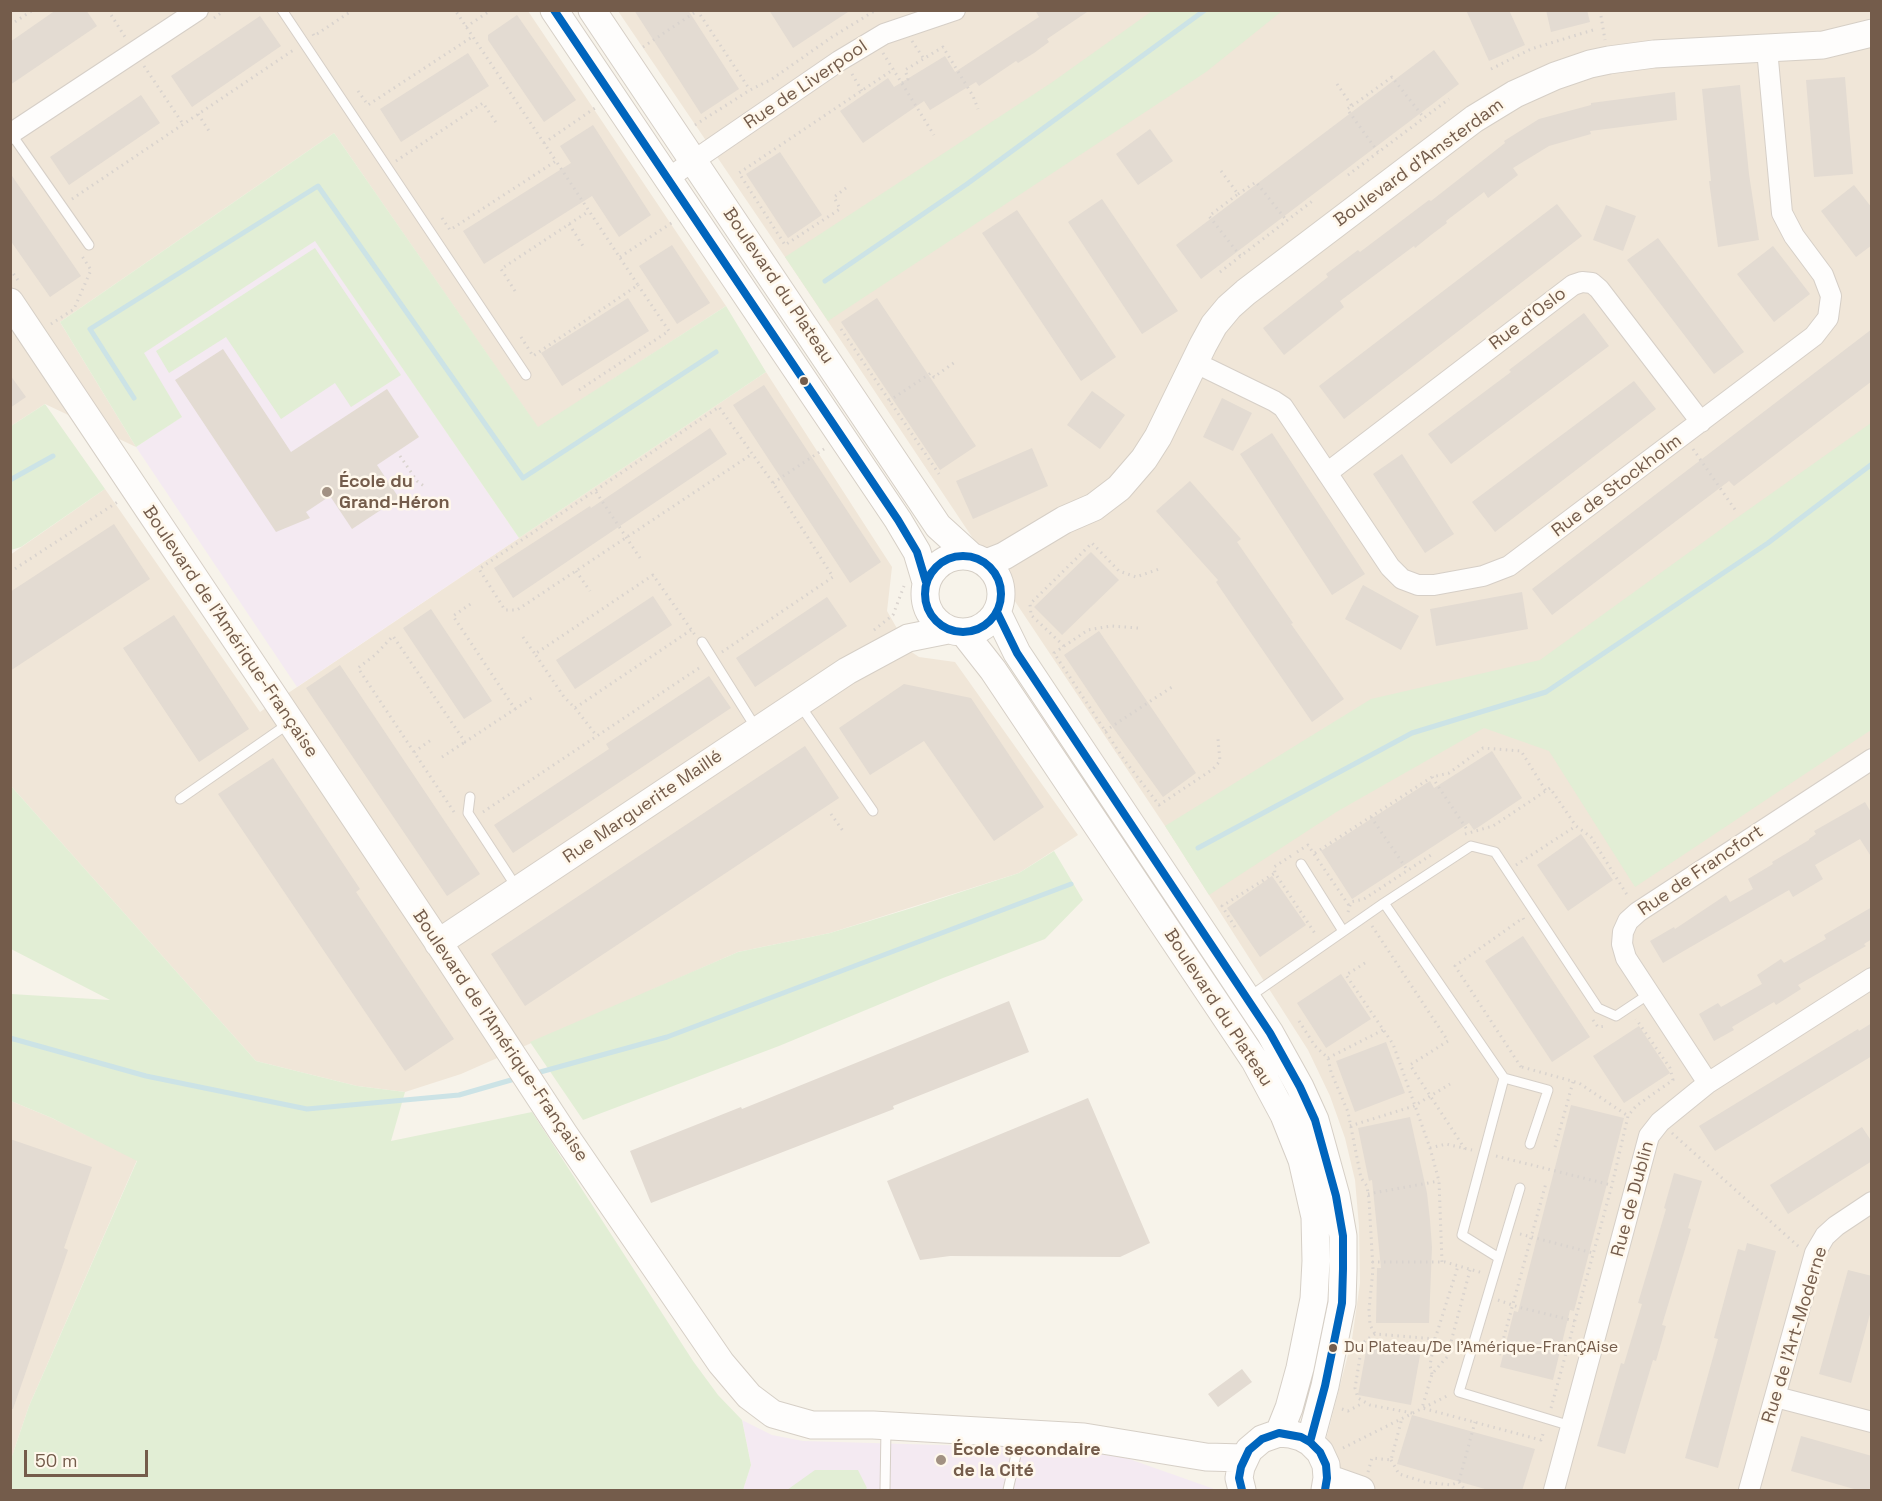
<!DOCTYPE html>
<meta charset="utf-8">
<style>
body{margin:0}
#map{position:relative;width:1882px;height:1501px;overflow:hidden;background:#f7f3ea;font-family:"Space Grotesk",sans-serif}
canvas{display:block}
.frame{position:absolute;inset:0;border:12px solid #745c4b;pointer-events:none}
.scale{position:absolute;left:24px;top:1450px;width:124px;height:27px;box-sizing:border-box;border:3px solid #745c4b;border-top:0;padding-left:8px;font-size:18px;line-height:21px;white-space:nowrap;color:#745c4b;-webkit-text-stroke:4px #fff8ec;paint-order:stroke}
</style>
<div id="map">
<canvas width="1882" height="1501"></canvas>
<div class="frame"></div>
<div class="scale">50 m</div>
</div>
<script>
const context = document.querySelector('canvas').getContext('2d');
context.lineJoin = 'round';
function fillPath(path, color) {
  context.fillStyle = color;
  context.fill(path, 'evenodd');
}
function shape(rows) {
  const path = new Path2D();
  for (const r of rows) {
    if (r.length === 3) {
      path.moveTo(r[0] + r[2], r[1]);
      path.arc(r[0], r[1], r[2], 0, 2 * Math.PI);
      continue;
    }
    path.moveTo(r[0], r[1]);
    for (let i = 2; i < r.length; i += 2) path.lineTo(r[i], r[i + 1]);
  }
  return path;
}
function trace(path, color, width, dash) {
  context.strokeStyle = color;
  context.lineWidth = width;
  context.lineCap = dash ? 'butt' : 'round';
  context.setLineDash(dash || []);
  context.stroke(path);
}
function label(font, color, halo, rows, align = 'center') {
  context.font = font + ' "Space Grotesk",sans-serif';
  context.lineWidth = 5;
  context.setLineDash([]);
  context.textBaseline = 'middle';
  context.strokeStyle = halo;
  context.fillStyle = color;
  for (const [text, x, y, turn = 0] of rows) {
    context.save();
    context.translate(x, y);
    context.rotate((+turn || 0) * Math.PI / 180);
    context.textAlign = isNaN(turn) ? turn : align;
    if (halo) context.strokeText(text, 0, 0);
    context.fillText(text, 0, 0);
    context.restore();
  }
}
fillPath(shape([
 [11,11,528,11,726,306,538,428,334,133,60,322,136,447,45,404,11,426],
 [618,11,1871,11,1871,1490,1313,1490,1352,1339,1360,1283,1359,1226,1355,1180,1345,1138,1330,1096,1308,1050,1165,826,785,257],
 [766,372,892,567,887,611,910,651,919,657,955,662,1078,835,1019,873,830,933,738,952,461,1074,405,1092,357,1086,256,1061,11,786,10,555,105,489,260,712],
 [11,1101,52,1118,137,1160,29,1406,11,1459]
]), '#f0e6d8');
fillPath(shape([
 [315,240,519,538,297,687,136,447,181,417,143,353],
 [742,1420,772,1435,803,1441,1009,1447,1118,1455,1217,1490,743,1490,751,1465]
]), '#f4eaf2');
fillPath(shape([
 [1152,11,1282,11,1206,72,828,321,785,257,1051,83],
 [334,133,538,427,726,306,766,372,519,538,315,241,144,353,182,417,136,447,60,322],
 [315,248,401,375,351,407,335,383,281,419,226,337,169,373,156,351],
 [45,404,105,489,21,547,11,550,11,426],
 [1871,423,1871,730,1635,887,1549,751,1484,728,1338,811,1209,895,1165,826,1371,699,1540,660,1731,522],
 [11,786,256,1061,357,1086,405,1092,391,1141,532,1112,693,1361,718,1395,742,1420,751,1465,743,1490,11,1490,11,1459,29,1406,137,1161,52,1118,11,1101,11,994,110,1000,11,949],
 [1054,851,1083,900,1045,939,943,978,779,1046,583,1120,530,1042,738,952,830,933,915,907,1019,873],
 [815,1470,858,1470,867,1488,865,1490,787,1490]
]), '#e2eed5');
trace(shape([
 [825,281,967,184,1205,10],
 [134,398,90,329,318,186,523,478,716,352],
 [10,480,53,456],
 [1198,848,1412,733,1546,692,1768,543,1872,464],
 [10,1038,146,1076,307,1109,459,1095,518,1078],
 [533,1074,667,1037,1071,884]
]), '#cce3e6', 5);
fillPath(shape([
 [56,10,86,10,97,26,10,85,10,42],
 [634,10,688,10,739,89,701,114],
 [769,10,851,10,793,48],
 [1035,10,1090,10,1047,39,1049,42,1034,53,1018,63,1016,61,979,86,976,82,930,110,924,101,863,143,840,111,888,78,894,87,945,56,955,72,1039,17],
 [1466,10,1509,10,1525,45,1489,61],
 [1546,10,1587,10,1590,22,1551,32],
 [517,15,576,100,544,122,488,40,488,35],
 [260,16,281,46,192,107,171,76],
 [1434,50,1459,84,1201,279,1176,245],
 [468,53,489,86,401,142,380,109],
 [1845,77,1853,174,1814,177,1806,80],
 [1740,85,1749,174,1759,240,1718,247,1709,181,1711,181,1702,89],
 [1675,92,1677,120,1590,131,1591,134,1549,146,1513,168,1518,175,1488,198,1484,192,1446,221,1447,223,1431,235,1415,248,1414,246,1340,301,1344,307,1284,355,1263,328,1328,277,1326,274,1358,250,1360,252,1429,200,1431,201,1505,143,1504,141,1539,119,1591,105,1591,103],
 [141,95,160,123,69,185,50,157],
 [593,125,651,215,619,237,592,196,484,264,463,231,571,163,560,146],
 [1150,129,1173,161,1138,185,1116,154],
 [780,152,822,215,788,238,746,174],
 [10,173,81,276,50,297,10,240],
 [1854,185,1872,208,1872,245,1856,257,1821,211],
 [1102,199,1178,311,1142,334,1068,222],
 [1557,204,1582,236,1344,419,1319,386],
 [1606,205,1636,216,1623,251,1593,240],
 [1017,210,1116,357,1081,381,982,233],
 [1658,238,1744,352,1714,374,1627,260],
 [672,245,710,303,677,324,639,266],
 [1773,246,1810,294,1774,322,1737,274],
 [628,298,649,331,562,386,541,353],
 [877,298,976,446,940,470,841,322],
 [1584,313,1609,346,1451,464,1428,434,1511,372,1509,370],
 [1872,329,1872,381,1734,486,1729,481,1552,615,1532,589],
 [223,349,291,452,387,389,419,437,377,465,399,498,352,529,330,496,306,512,310,518,276,532,175,380],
 [10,375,26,397,10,408],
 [1634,381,1656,409,1495,532,1472,502],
 [764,385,881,562,850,583,733,405],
 [1092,391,1125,415,1100,449,1067,425],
 [1222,398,1252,413,1233,451,1203,437],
 [710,428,727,454,513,598,494,568,590,506,591,508],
 [1272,433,1365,574,1332,595,1240,454],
 [1032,448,1048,486,973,519,956,481],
 [1402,454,1454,534,1425,553,1373,474],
 [1190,481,1241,539,1237,542,1293,623,1291,624,1344,699,1312,722,1216,582,1218,580,1156,511],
 [114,524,150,579,10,671,10,592],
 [1091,552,1119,580,1062,635,1034,607],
 [1363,585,1419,616,1401,650,1345,619],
 [1522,592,1528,629,1436,646,1430,609],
 [653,596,672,625,575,689,556,660],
 [827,597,847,626,755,687,736,658],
 [431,609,492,701,464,719,403,628],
 [174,615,249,729,199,762,123,648],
 [1099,631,1196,773,1163,797,1109,722,1064,655],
 [340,665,480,874,447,896,306,688],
 [709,676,731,708,513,853,494,825,609,749,606,744],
 [904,684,971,698,1044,807,994,841,924,741,870,775,839,728],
 [805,746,839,798,525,1006,491,954],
 [1492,751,1522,798,1474,830,1469,823,1352,899,1321,851,1430,781,1434,788],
 [273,758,360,889,356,892,454,1039,405,1071,218,794],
 [1865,802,1872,814,1872,858,1860,839,1815,865,1823,879,1793,897,1789,890,1663,963,1650,941,1674,927,1675,929,1726,895,1730,902,1753,889,1748,879,1773,864,1772,862,1809,840,1809,839,1816,834,1814,831],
 [1581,834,1613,880,1568,911,1537,865],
 [1272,876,1306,925,1260,957,1227,908],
 [1872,907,1872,939,1864,944,1866,946,1798,985,1801,989,1776,1005,1774,1002,1732,1027,1734,1030,1714,1041,1699,1014,1718,1003,1721,1007,1762,984,1757,975,1781,959,1784,963,1826,939,1824,935],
 [1523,936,1590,1037,1552,1062,1485,961],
 [1341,974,1371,1019,1326,1048,1297,1003],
 [1009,1001,1029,1052,893,1106,894,1109,651,1203,630,1151,741,1107,742,1109],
 [1872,1023,1872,1056,1715,1151,1699,1126,1858,1029,1859,1031],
 [1639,1026,1670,1073,1624,1103,1593,1056],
 [1386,1042,1405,1093,1355,1112,1336,1061],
 [1088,1098,1150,1243,1120,1257,950,1256,920,1260,887,1181],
 [1571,1105,1624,1118,1574,1311,1570,1310,1553,1380,1500,1367,1514,1311,1518,1312],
 [1410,1117,1427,1193,1430,1220,1432,1247,1429,1323,1376,1323,1377,1268,1381,1268,1372,1180,1369,1181,1358,1128],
 [1862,1127,1872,1142,1872,1161,1788,1214,1770,1185],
 [10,1139,92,1167,64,1248,68,1250,13,1409,10,1409],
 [1674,1173,1702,1181,1688,1228,1691,1229,1686,1246,1662,1325,1666,1326,1656,1361,1653,1360,1625,1454,1597,1446,1621,1363,1624,1364,1642,1304,1638,1303,1666,1209,1664,1208],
 [1747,1243,1776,1251,1718,1468,1685,1458,1718,1339,1714,1338,1738,1249,1745,1251],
 [1848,1270,1872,1276,1872,1307,1851,1383,1819,1374],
 [1368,1340,1421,1350,1411,1405,1358,1395],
 [1242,1369,1252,1382,1218,1407,1208,1394],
 [1412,1415,1535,1449,1522,1491,1492,1491,1397,1464],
 [1801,1436,1872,1456,1872,1491,1861,1491,1791,1471]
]), '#e3dbd2');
const lane = shape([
 [282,10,526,375],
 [10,132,89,245],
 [702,642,756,728],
 [800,705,873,811],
 [470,797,468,813,517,888],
 [180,799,288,724],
 [1301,864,1343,931],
 [1384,903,1504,1078,1462,1235,1499,1258,1459,1392,1571,1426],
 [1249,997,1384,903,1471,846,1495,852,1598,1008,1616,1016,1649,994],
 [1504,1078,1548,1090,1530,1144],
 [1499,1258,1520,1188],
 [885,1490,886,1428],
 [1008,1490,1020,1437]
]);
const street = shape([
 [10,134,198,10],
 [667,179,839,61,884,34,955,10],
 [1194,362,1274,401,1283,407,1390,567,1402,579,1418,585,1434,585,1483,576,1509,566,1814,336,1828,318,1831,296,1823,275,1794,236,1782,213,1767,49],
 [1327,473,1573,285,1582,282,1592,283,1599,289,1701,422],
 [1708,1083,1626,958,1622,944,1623,932,1628,921,1638,912,1872,759],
 [1776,1397,1872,1422],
 [1554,1490,1649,1136,1660,1122,1708,1083,1872,978],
 [1749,1490,1815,1253,1825,1236,1836,1226,1872,1202]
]);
const secondary = shape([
 [554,10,898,520,917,552,926,582],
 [592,10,938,526,971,556],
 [10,302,448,957,564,1134,721,1363,749,1396,773,1414,812,1425,873,1425,1084,1437,1206,1457,1244,1458],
 [963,594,38],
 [986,563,1004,556,1064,520,1094,507,1119,488,1144,459,1158,437,1203,345,1214,325,1229,307,1246,292,1474,119,1515,94,1555,76,1590,64,1609,60,1654,54,1823,45,1872,33],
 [997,612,1017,653,1270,1033,1300,1087,1315,1120,1336,1196,1343,1236,1343,1269,1342,1303,1325,1386,1310,1442],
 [964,633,993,670,1255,1061,1284,1115,1302,1160,1315,1217,1316,1261,1314,1299,1300,1368,1289,1408,1279,1433],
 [438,943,847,671,908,638,948,630],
 [1327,1478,1361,1490],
 [1242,1490,1239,1478,1241,1467,1249,1450,1262,1439,1279,1433,1290,1434,1301,1437,1310,1442,1320,1452,1326,1465,1327,1478,1325,1490]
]);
trace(lane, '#d6cfc7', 11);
trace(street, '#d6cfc7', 22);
trace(secondary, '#d6cfc6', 29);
trace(shape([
 [108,10,125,37],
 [697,10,750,90],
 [1600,10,1605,40],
 [214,18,225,10],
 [10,25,33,10],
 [466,27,491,10],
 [313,34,314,36,353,10],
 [912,41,924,59],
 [643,47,697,11],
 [883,53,934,135],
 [144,66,183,124],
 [1491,69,1531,49,1593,30],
 [852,74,862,91],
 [902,83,908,79,905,70,943,47,973,96,978,109],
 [1337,84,1352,106,1347,109,1378,152],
 [358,91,368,105,472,37],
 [1352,106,1392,77,1424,118],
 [198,114,211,134],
 [695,125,750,90,772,79,832,37,876,10],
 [544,143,595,108],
 [396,161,483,103,497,124],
 [1221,171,1238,194,1209,216,1241,257],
 [1348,175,1449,99],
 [846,188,834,197,840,209,785,245,739,173,894,69],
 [1238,194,1256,182,1287,221],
 [72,199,295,49],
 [442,218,450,230,556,161,455,10],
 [569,224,583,246],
 [620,257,673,222],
 [10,269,20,283],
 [1220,272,1315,199],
 [515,291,501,269,589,211],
 [51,324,74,309,91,270,82,256],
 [841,329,939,474],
 [521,337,533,356,638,285,556,161],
 [579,390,669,331,638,285],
 [889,401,931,373,934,377,955,362],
 [1693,449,1736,511],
 [400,456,417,481,424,486],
 [773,483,824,449],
 [596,492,640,558],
 [576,571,590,591],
 [10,572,119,501],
 [1138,628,1111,626,1088,630,1054,653,1125,761,1159,805,1213,769,1220,761,1218,739],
 [691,630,575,708,564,697,535,654,653,575,695,635],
 [874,630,893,615,904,586],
 [523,637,535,654],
 [1064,646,1031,615,1030,604,1092,543,1119,571,1136,577,1159,569],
 [722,652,833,577,773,483,719,407,479,569,505,610,517,610,752,454],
 [575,708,596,735],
 [515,709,533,697],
 [1105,731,1175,685],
 [414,752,431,740],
 [442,757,465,742],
 [1432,777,1468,831],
 [454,812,358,668,375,655,393,636,465,742,515,709,453,616,472,603],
 [483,812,702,666],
 [831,814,843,831],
 [1371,817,1408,871],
 [1465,834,1493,826,1550,788,1576,826],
 [1297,852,1308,845,1350,907],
 [1315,853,1432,777,1449,773,1483,748,1521,751,1546,791],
 [1291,856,1274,867,1275,873,1316,935],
 [1516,865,1576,826,1591,837,1629,898],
 [1348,912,1351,902,1364,899,1434,853],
 [1372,926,1448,1041,1410,1065,1465,1149],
 [1235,927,1222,906,1275,873],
 [1365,963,1346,975,1393,1044,1430,1148,1439,1181,1442,1262],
 [1593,1020,1598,1027,1607,1026],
 [1299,1021,1315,1046,1328,1058,1331,1072,1348,1112,1361,1178,1367,1186,1369,1200,1373,1269,1369,1310,1370,1325,1375,1334],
 [1328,1058,1383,1030],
 [1521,1067,1455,966,1523,918,1524,920],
 [1522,1067,1579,1083,1628,1116],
 [1350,1126,1414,1106,1450,1084],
 [1672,1133,1799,1247],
 [1555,1147,1573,1082],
 [1430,1148,1446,1144,1472,1150],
 [1496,1156,1611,1185],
 [1368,1194,1439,1181],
 [1520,1234,1593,1253],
 [1372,1262,1445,1262,1483,1273],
 [1470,1270,1447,1357,1432,1374,1422,1408,1541,1440,1544,1431],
 [1498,1300,1518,1307,1575,1321],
 [1499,1355,1546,1183],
 [1432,1374,1430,1365,1435,1339,1458,1266],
 [1551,1408,1612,1185,1628,1116,1636,1106,1673,1080,1670,1068,1636,1019],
 [1342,1409,1348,1411,1363,1403],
 [1412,1413,1370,1405,1358,1398,1355,1388,1361,1351,1365,1341,1375,1334,1435,1339],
 [1343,1448,1449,1395],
 [1391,1460,1399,1474,1425,1482,1451,1485,1459,1482,1465,1490],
 [1368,1472,1372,1458,1391,1460,1402,1418],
 [1459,1481,1475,1422]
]), '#d9d3ce', 3, [1.5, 4.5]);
trace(lane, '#fefdfc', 9);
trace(street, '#fefdfc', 20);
trace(secondary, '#fefdfc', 27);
trace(shape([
 [554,10,898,520,917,552,926,582],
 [963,594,38],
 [997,612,1017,653,1270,1033,1300,1087,1315,1120,1336,1196,1343,1236,1343,1269,1342,1303,1325,1386,1310,1442],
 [1242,1490,1239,1478,1241,1467,1249,1450,1262,1439,1279,1433,1301,1437,1310,1442,1320,1452,1326,1465,1327,1478,1325,1490]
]), '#0065bd', 8);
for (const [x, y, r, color] of [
 [804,381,5,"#745c4b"],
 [327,492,6,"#a29183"],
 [1333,1348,5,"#745c4b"],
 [941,1460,6,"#a29183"]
]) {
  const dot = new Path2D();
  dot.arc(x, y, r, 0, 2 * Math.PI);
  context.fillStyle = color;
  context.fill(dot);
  trace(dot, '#fff8ec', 2);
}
label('16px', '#745c4b', '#fff8ec', [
 ["Du Plateau/De l'Amérique-FranÇAise",1344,1348]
], 'left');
label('18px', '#745c4b', '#fff8ec', [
 ["Rue de Liverpool",806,85,-34],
 ["Boulevard d'Amsterdam",1419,163,-36],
 ["Boulevard du Plateau",778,286,56],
 ["Rue d'Oslo",1528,319,-37],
 ["Rue de Stockholm",1617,486,-37],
 ["Boulevard de l'Amérique-Française",230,632,56],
 ["Rue Marguerite Maillé",643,807,-34],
 ["Rue de Francfort",1701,871,-34],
 ["Boulevard du Plateau",1218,1008,57],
 ["Boulevard de l'Amérique-Française",500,1036,56],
 ["Rue de Dublin",1633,1199,-75],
 ["Rue de l'Art-Moderne",1795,1335,-73]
]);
label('bold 18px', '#745c4b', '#fff8ec', [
 ["École du",339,482],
 ["Grand-Héron",339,503],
 ["École secondaire",953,1450],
 ["de la Cité",953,1471]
], 'left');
</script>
